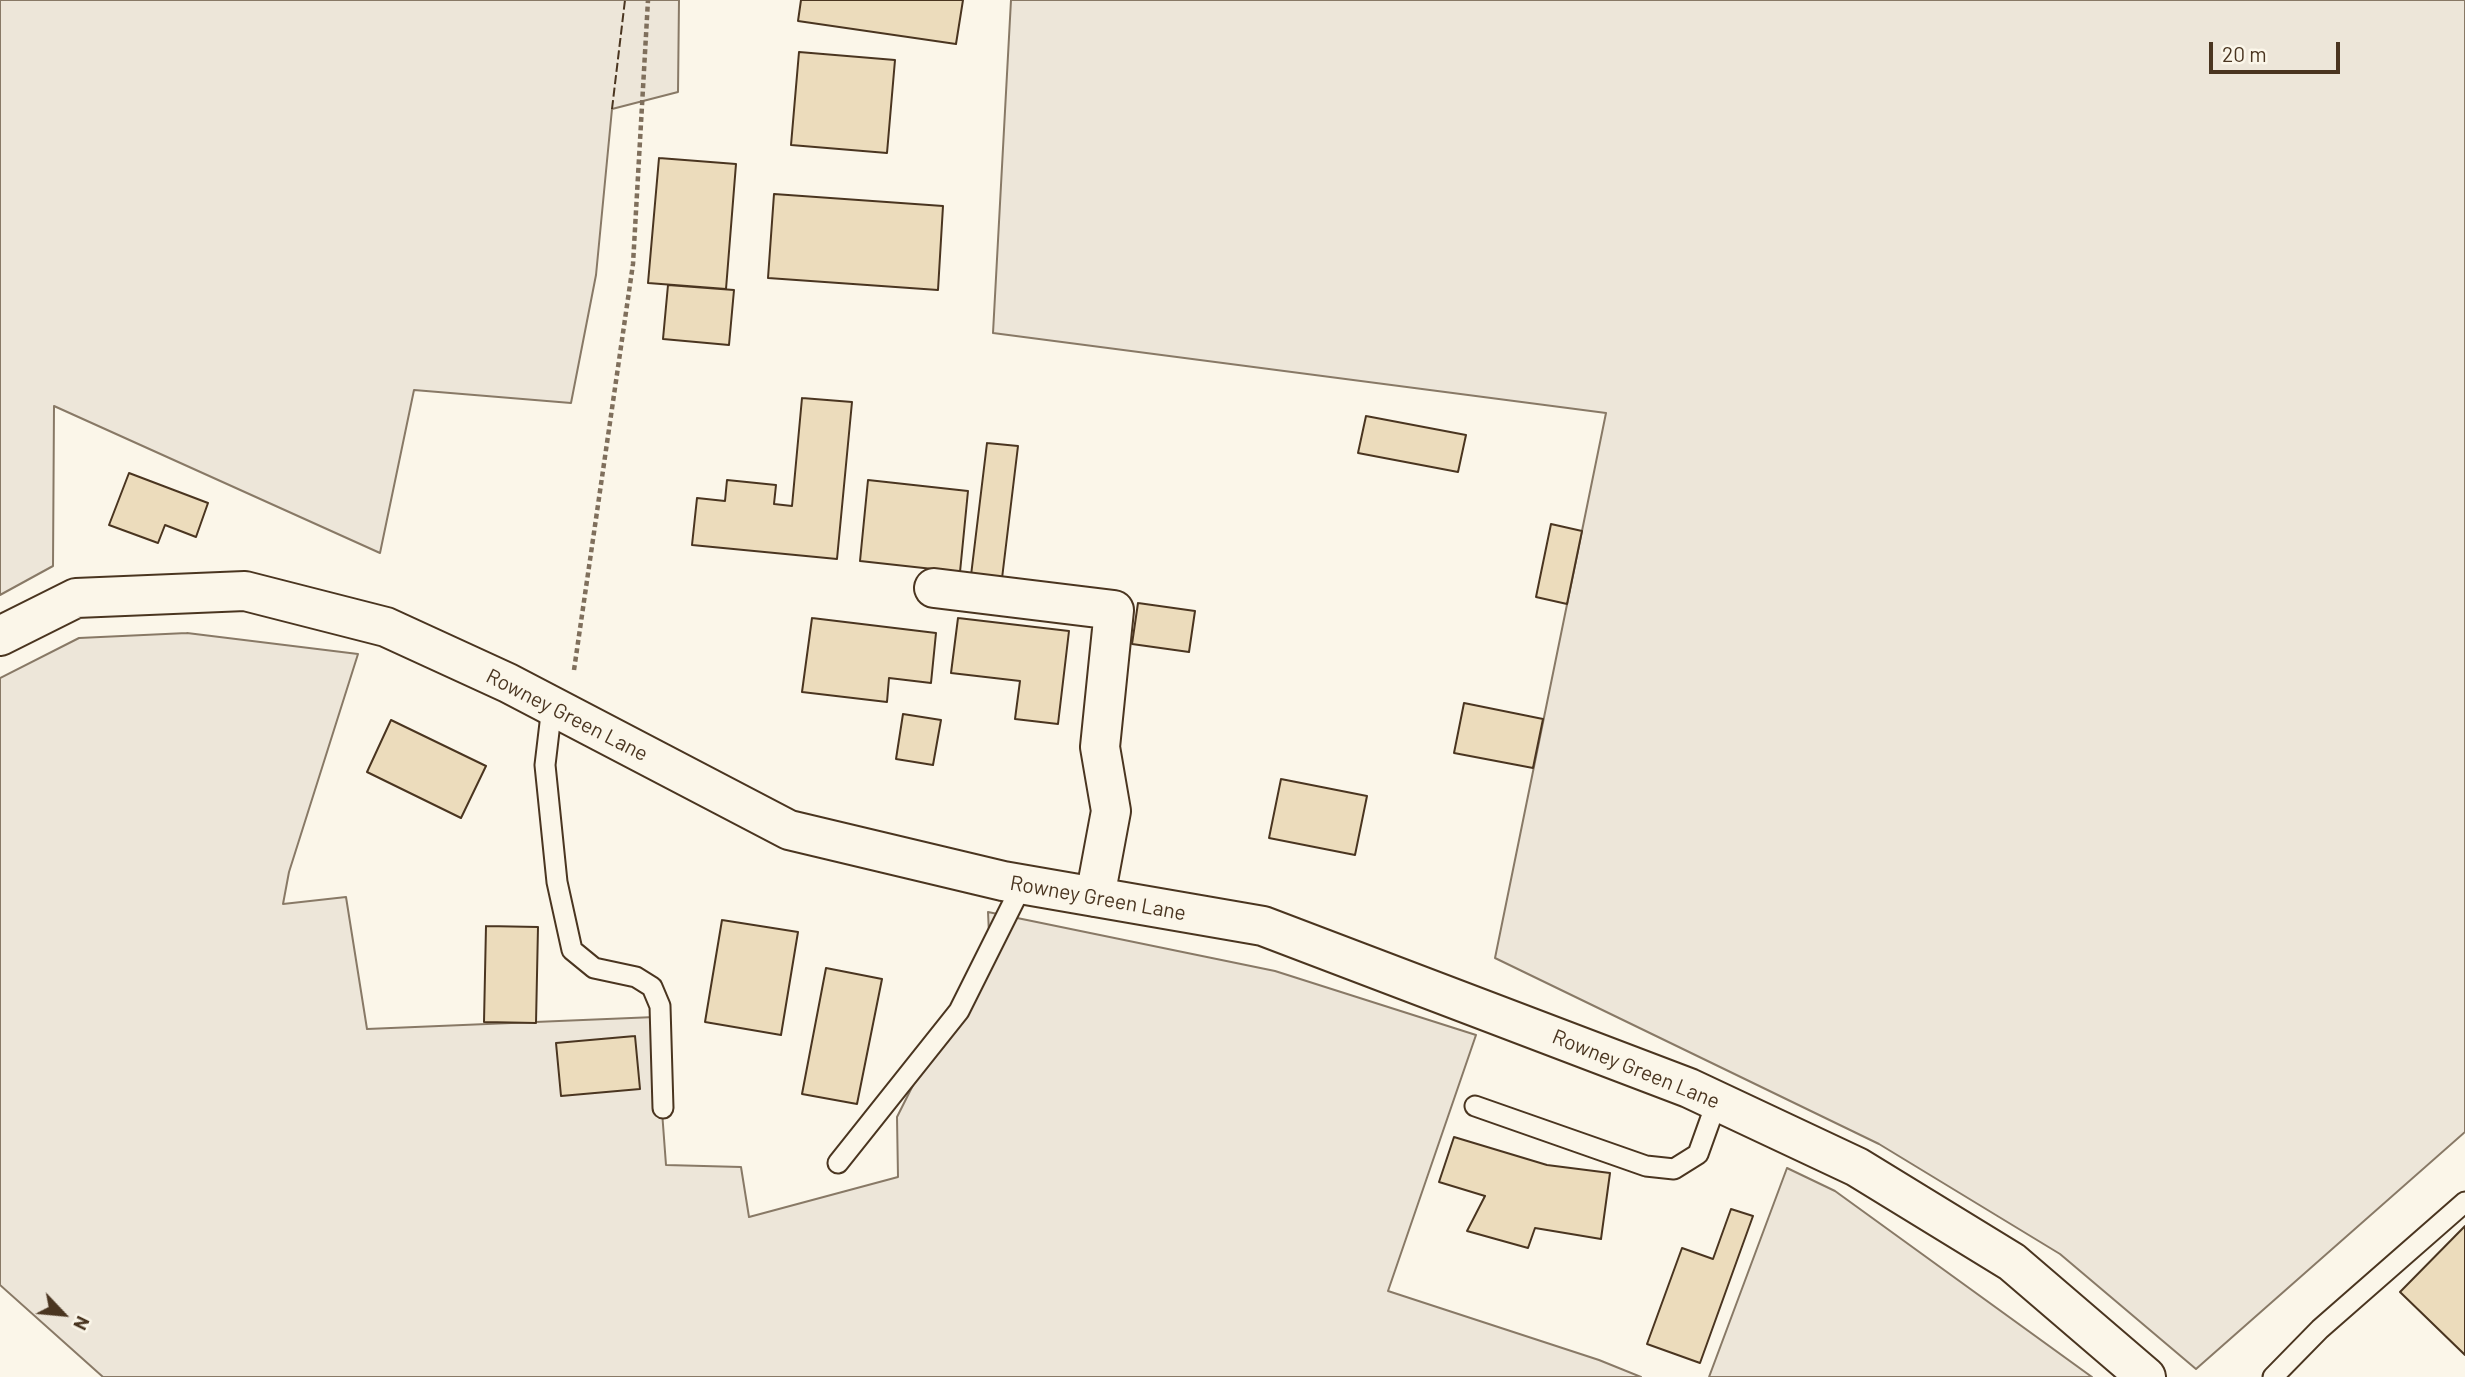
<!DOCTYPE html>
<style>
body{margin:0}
#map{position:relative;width:2465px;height:1377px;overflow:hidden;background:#fbf6e9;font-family:Barlow,sans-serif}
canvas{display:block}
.north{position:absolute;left:28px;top:1279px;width:70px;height:70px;-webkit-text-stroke:5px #fbf6e9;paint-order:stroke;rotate:116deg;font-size:19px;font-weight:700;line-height:28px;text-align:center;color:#4a3520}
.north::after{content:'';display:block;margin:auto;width:24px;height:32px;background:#4a3520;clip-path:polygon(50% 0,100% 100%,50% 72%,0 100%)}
.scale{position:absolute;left:2209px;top:42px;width:131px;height:32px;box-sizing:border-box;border:4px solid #4a3520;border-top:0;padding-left:9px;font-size:21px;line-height:24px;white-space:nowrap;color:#4a3520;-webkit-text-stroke:5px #fbf6e9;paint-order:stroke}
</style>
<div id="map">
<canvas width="2465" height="1377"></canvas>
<div class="north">N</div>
<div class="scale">20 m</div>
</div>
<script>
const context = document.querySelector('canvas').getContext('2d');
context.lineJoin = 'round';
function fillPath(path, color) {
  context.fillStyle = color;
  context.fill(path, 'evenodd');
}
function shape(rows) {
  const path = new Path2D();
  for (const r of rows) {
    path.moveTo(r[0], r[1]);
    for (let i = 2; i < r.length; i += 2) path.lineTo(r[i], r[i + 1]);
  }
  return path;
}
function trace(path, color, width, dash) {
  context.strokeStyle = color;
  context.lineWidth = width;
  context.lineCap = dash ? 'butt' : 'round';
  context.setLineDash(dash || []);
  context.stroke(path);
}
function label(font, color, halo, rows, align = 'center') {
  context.font = font + ' Barlow,sans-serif';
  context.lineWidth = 5;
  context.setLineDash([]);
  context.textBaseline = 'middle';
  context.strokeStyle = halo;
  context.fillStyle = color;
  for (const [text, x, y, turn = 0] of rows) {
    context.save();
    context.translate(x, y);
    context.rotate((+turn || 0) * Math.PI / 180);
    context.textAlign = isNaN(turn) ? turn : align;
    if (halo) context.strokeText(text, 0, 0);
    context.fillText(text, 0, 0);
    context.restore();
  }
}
const green = shape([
 [0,0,679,0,678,92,612,109,596,275,571,403,414,390,380,553,54,406,53,566,0,595,0,0],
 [1011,0,2465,0,2465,1132,2196,1369,2060,1254,1879,1144,1495,958,1606,413,993,333,1011,0],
 [187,633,358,654,289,872,283,904,346,897,367,1029,655,1017,666,1165,741,1167,749,1217,898,1177,897,1117,989,934,988,912,1275,971,1476,1035,1388,1291,1599,1360,1641,1377,103,1377,0,1285,0,678,79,638,187,633],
 [1787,1168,1835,1191,2092,1377,1709,1377,1787,1168]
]);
fillPath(green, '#ede6d9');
trace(green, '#887966', 2);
const building = shape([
 [801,0,963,0,956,44,798,21,801,0],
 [799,52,895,60,887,153,791,145,799,52],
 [659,158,736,164,726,289,648,283,659,158],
 [774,194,943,206,938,290,768,278,774,194],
 [668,285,734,290,729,345,663,339,668,285],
 [802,398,852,402,837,559,692,545,697,498,725,501,727,480,776,485,774,504,792,506,802,398],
 [1366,416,1466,435,1458,472,1358,453,1366,416],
 [987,443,1018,446,1000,595,969,592,987,443],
 [129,473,208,503,196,537,165,525,158,543,109,525,129,473],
 [868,480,968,491,960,572,860,561,868,480],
 [1551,524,1582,531,1567,604,1536,597,1551,524],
 [1138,603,1195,611,1189,652,1132,644,1138,603],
 [812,618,936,633,931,683,889,678,887,702,802,692,812,618],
 [958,618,1069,631,1058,724,1015,719,1020,681,951,673,958,618],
 [1464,703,1543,719,1533,768,1454,753,1464,703],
 [903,714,941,720,933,765,896,759,903,714],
 [391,720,486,766,461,818,367,772,391,720],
 [1281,779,1367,796,1355,855,1269,838,1281,779],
 [722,920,798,932,781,1035,705,1022,722,920],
 [486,926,538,927,536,1023,484,1022,486,926],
 [826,968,882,979,857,1104,802,1094,826,968],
 [635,1036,640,1089,561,1096,556,1043,635,1036],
 [1454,1137,1547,1165,1610,1173,1601,1239,1535,1228,1528,1248,1467,1231,1485,1196,1439,1182,1454,1137],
 [1731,1209,1753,1216,1700,1363,1647,1344,1682,1248,1713,1259,1731,1209],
 [2465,1226,2465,1355,2400,1292,2465,1226]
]);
fillPath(building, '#ecdcbc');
trace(building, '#4a3520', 2);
const service = shape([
 [552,706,545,765,557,882,572,950,594,968,636,977,652,987,660,1006,663,1108],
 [1475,1106,1646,1166,1674,1169,1698,1154,1717,1101],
 [838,1163,959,1011,1022,885],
 [2273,1377,2320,1329,2465,1202]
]);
const minor = shape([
 [934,588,1114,610,1100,747,1111,811,1095,897],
 [0,636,76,598,245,591,386,627,508,683,789,830,1003,881,1263,926,1689,1088,1857,1167,2012,1262,2146,1377]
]);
trace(service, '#4a3520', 23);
trace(minor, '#4a3520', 42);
trace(shape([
 [574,670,633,264,648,0]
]), '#7f6f5c', 4.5, [5, 3.5]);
trace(service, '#fbf6e9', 19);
trace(minor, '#fbf6e9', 38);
trace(shape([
 [612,109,625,0]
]), '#4a3520', 2, [9, 3.5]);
label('21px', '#4a3520', '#fbf6e9', [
 ["Rowney Green Lane",567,715,27],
 ["Rowney Green Lane",1098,898,10],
 ["Rowney Green Lane",1636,1069,22]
]);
</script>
